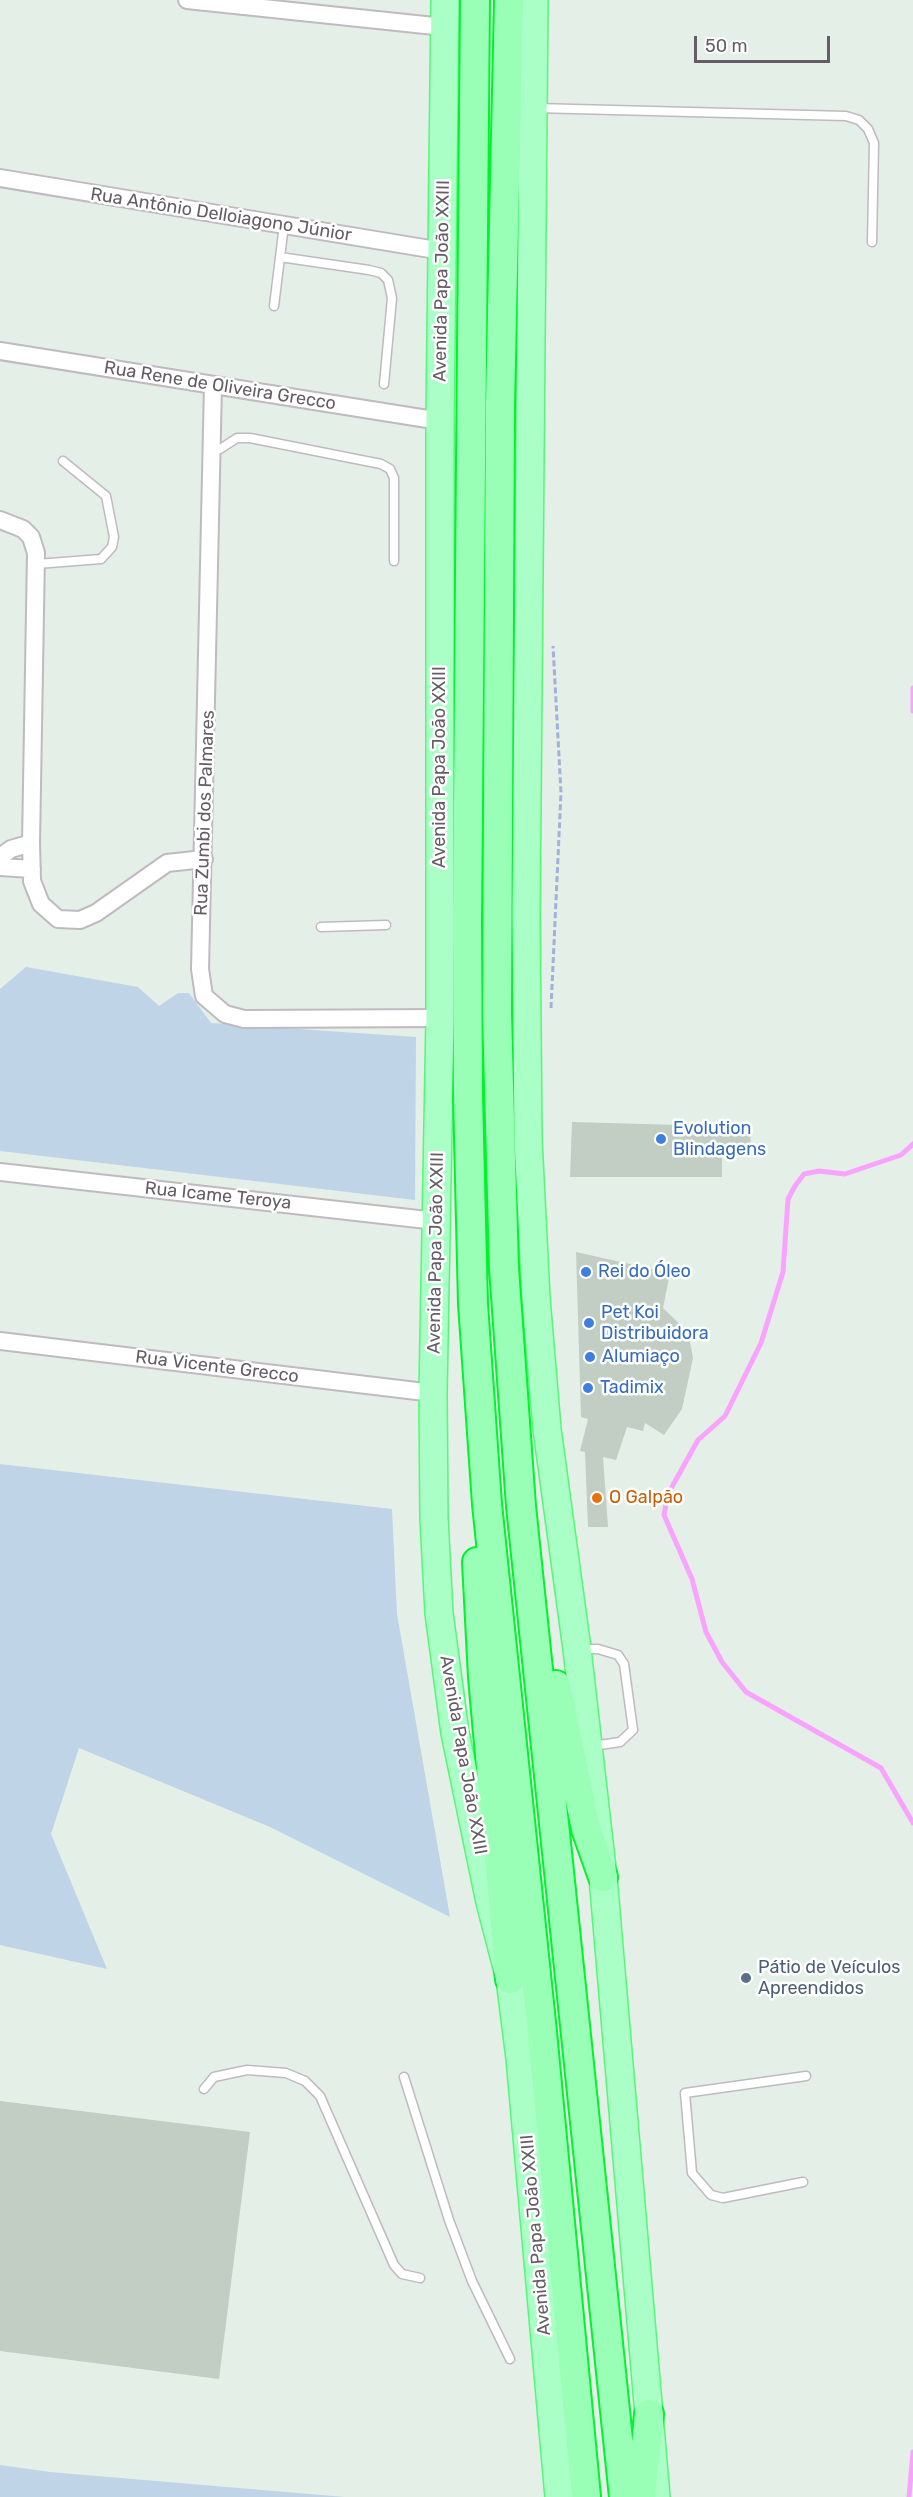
<!DOCTYPE html>
<meta charset="utf-8">
<style>
body{margin:0}
#map{position:relative;width:913px;height:2497px;overflow:hidden;background:#e4efe7;font-family:Rubik,sans-serif}
canvas{display:block}
.scale{position:absolute;left:694px;top:36px;width:136px;height:27px;box-sizing:border-box;border:3px solid #655c65;border-top:0;padding-left:8px;font-size:18px;line-height:21px;white-space:nowrap;color:#655c65;-webkit-text-stroke:4px #fff;paint-order:stroke}
</style>
<div id="map">
<canvas width="913" height="2497"></canvas>
<div class="scale">50 m</div>
</div>
<script>
const context = document.querySelector('canvas').getContext('2d');
context.lineJoin = 'round';
function fillPath(path, color) {
  context.fillStyle = color;
  context.fill(path, 'evenodd');
}
function shape(rows) {
  const path = new Path2D();
  for (const r of rows) {
    path.moveTo(r[0], r[1]);
    for (let i = 2; i < r.length; i += 2) path.lineTo(r[i], r[i + 1]);
  }
  return path;
}
function trace(path, color, width, dash) {
  context.strokeStyle = color;
  context.lineWidth = width;
  context.lineCap = dash ? 'butt' : 'round';
  context.setLineDash(dash || []);
  context.stroke(path);
}
function label(font, color, halo, rows, align = 'center') {
  context.font = font + ' Rubik,sans-serif';
  context.lineWidth = 5;
  context.setLineDash([]);
  context.textBaseline = 'middle';
  context.strokeStyle = halo;
  context.fillStyle = color;
  for (const [text, x, y, turn = 0] of rows) {
    context.save();
    context.translate(x, y);
    context.rotate((+turn || 0) * Math.PI / 180);
    context.textAlign = isNaN(turn) ? turn : align;
    if (halo) context.strokeText(text, 0, 0);
    context.fillText(text, 0, 0);
    context.restore();
  }
}
fillPath(shape([
 [26,967,138,987,159,1006,178,993,189,993,211,1023,416,1037,415,1200,0,1151,0,989],
 [0,1464,392,1509,397,1614,450,1917,270,1827,79,1748,51,1834,107,1969,0,1945],
 [0,2465,50,2472,345,2497,0,2497]
]), '#c0d4e8');
trace(shape([
 [913,688,913,711],
 [913,1144,901,1155,845,1174,819,1171,804,1174,795,1186,788,1199,783,1272,761,1343,725,1416,698,1440,668,1494,664,1515,692,1579,706,1632,722,1662,746,1692,881,1768,913,1823],
 [909,2497,913,2452]
]), '#f8a4ff', 5);
fillPath(shape([
 [572,1122,750,1127,751,1151,722,1151,722,1177,570,1177],
 [576,1252,670,1273,663,1308,688,1332,693,1358,682,1409,664,1435,645,1423,643,1431,627,1427,616,1460,603,1457,608,1527,588,1527,585,1452,580,1451,588,1419,581,1417],
 [0,2101,250,2132,219,2379,0,2351]
]), '#c2cdc4');
const service = shape([
 [535,108,846,116,859,120,868,129,874,143,872,242],
 [280,257,369,270,381,273,388,280,392,298,384,384],
 [274,306,284,225],
 [212,450,220,449,237,438,250,438,381,464,390,469,394,478,394,561],
 [37,564,101,559,112,547,114,537,106,496,63,461],
 [321,927,386,925],
 [580,1649,598,1649,618,1655,624,1664,633,1730,620,1742,593,1746],
 [404,2077,449,2220,472,2281,510,2359],
 [204,2089,214,2077,247,2070,286,2073,305,2081,320,2096,394,2265,402,2274,420,2278],
 [803,2182,723,2198,711,2195,692,2173,685,2093,806,2076]
]);
const minor = shape([
 [187,0,444,27],
 [0,178,442,251],
 [0,351,440,421],
 [213,385,200,969,204,996,225,1014,244,1019,440,1018],
 [0,520,23,529,31,537,36,553,31,843,32,881,41,904,58,919,80,920,96,913,167,863,204,859],
 [0,857,11,849,31,843],
 [0,867,32,869],
 [0,1172,436,1221],
 [0,1341,433,1393]
]);
const primary = shape([
 [445,0,440,421,440,1018,433,1393,434,1518,439,1613,455,1733,490,1902,510,1979,520,2058,559,2497],
 [534,0,526,913,528,1139,536,1298,547,1429,577,1649,603,1877,656,2497]
]);
const trunk = shape([
 [475,0,467,922,468,1096,473,1304,487,1504,542,2032,586,2497],
 [509,0,500,405,497,1013,504,1268,521,1506,624,2497],
 [477,1562,483,1677,510,1979],
 [556,1685,586,1829,603,1877],
 [641,2497,649,2414]
]);
trace(service, '#c1b9c0', 11);
trace(minor, '#c1b9c0', 20);
trace(primary, '#56f777', 30);
trace(trunk, '#00f32b', 32);
trace(shape([
 [551,1008,561,793,553,646]
]), '#a2b0da', 3, [6, 3]);
trace(service, '#fff', 8);
trace(minor, '#fff', 16);
trace(primary, '#a9ffc5', 27);
trace(trunk, '#9affb6', 28);
for (const [x, y, r, color] of [
 [661,1139,6,"#3f7fe0"],
 [586,1272,6,"#3f7fe0"],
 [589,1323,6,"#3f7fe0"],
 [590,1357,6,"#3f7fe0"],
 [588,1388,6,"#3f7fe0"],
 [597,1498,6,"#e8710a"],
 [746,1978,6,"#5c6f8a"]
]) {
  const dot = new Path2D();
  dot.arc(x, y, r, 0, 2 * Math.PI);
  context.fillStyle = color;
  context.fill(dot);
  trace(dot, '#fff', 2);
}
label('18px', '#655c65', '#fff', [
 ["Rua Antônio Delloiagono Júnior",221,215,9],
 ["Avenida Papa João XXIII",442,281,-89],
 ["Rua Rene de Oliveira Grecco",220,386,9],
 ["Avenida Papa João XXIII",440,767,-90],
 ["Rua Zumbi dos Palmares",205,813,-88],
 ["Rua Icame Teroya",218,1196,6],
 ["Avenida Papa João XXIII",436,1253,-89],
 ["Rua Vicente Grecco",217,1367,7],
 ["Avenida Papa João XXIII",463,1755,80],
 ["Avenida Papa João XXIII",536,2235,-95]
]);
label('18px', '#366cbe', '#fff', [
 ["Evolution",673,1129],
 ["Blindagens",673,1150],
 ["Rei do Óleo",598,1272],
 ["Pet Koi",601,1313],
 ["Distribuidora",601,1334],
 ["Alumiaço",602,1357],
 ["Tadimix",600,1388]
], 'left');
label('18px', '#c56008', '#fff', [
 ["O Galpão",609,1498]
], 'left');
label('18px', '#4e5e75', '#fff', [
 ["Pátio de Veículos",758,1968],
 ["Apreendidos",758,1989]
], 'left');
</script>
